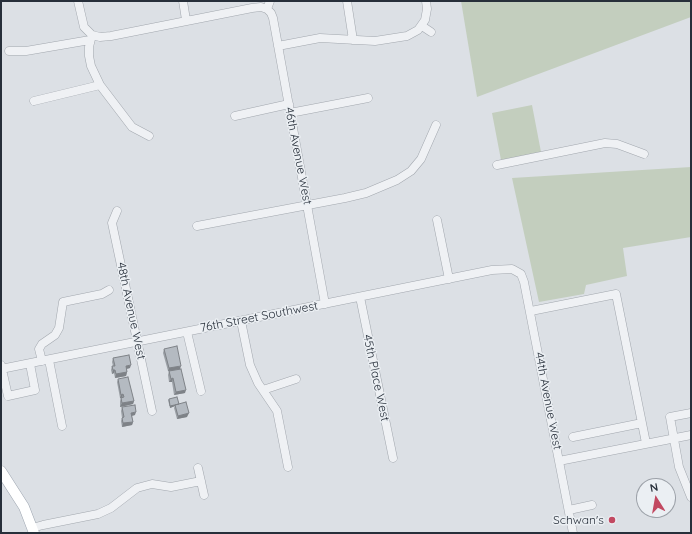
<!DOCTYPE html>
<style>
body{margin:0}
#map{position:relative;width:692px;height:534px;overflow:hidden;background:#dce0e5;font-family:Quicksand,sans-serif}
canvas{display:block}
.frame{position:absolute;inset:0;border:2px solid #272f3a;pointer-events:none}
.north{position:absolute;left:636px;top:478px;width:40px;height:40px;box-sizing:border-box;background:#ebeff3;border:1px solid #9da2a9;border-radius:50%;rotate:349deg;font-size:11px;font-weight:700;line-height:16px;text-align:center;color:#272f3a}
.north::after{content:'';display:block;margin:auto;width:14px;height:18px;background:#c24961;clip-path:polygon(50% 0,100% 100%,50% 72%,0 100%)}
</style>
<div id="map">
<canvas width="692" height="534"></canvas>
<div class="frame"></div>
<div class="north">N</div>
</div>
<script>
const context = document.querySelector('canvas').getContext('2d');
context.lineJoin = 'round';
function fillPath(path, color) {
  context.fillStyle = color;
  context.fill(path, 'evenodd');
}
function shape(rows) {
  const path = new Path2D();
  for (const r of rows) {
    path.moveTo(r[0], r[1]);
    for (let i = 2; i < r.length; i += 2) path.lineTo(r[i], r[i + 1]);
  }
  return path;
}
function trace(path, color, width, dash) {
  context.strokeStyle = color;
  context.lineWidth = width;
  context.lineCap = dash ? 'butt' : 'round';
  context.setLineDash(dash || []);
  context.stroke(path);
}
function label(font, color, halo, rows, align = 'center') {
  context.font = font + ' Quicksand,sans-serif';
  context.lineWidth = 3;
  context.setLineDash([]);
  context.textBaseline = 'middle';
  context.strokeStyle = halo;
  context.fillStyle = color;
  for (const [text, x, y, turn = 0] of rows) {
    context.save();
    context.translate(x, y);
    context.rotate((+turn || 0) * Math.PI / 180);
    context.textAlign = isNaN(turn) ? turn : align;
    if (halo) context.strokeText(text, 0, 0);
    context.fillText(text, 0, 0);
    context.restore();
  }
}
fillPath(shape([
 [461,1,691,1,691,17,477,97],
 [532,105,541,152,501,160,492,113],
 [691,167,691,237,623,248,627,276,586,285,584,294,539,302,512,178]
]), '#c3cebe');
const minor = shape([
 [78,1,84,27,92,35,100,37,111,36,252,8,261,7,267,9,271,13,273,18,325,304],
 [183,1,186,20],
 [347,1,353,40],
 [267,9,270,1],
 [422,26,431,32],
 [92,35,89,47,89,56,91,66,100,85,132,127,149,136],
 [278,46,320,38,375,41,407,36,418,30,425,20,427,9,426,1],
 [9,51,26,51,90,40],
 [34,101,100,85],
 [290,113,368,98],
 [235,116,289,104],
 [497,165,605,143,617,144,644,154],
 [117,211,112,223,152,411],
 [437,220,449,279],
 [197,226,345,198,366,193,397,180,411,171,421,159,436,125],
 [360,297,393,458],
 [531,311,616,294,646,443],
 [241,321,250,365,258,383,277,411,288,467],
 [187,332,201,391],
 [49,360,62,426],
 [42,361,39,349,42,344,55,335,59,328,63,302,102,294,109,290],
 [1,365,8,396,35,390,30,364],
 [1,369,492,270,512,269,521,274,524,282,573,533],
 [263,390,296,379],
 [691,413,670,417,679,467,691,497],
 [573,437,642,423],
 [559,461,691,435],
 [198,468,204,495],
 [569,510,592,505],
 [32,528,43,525,98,514,111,508,137,488,152,484,171,487,201,481]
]);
const major = shape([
 [1,471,24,507,34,533]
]);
trace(minor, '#a2a7ae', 9);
trace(major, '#9da5b0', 11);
trace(minor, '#eff1f4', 8);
trace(major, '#fff', 10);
fillPath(shape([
 [164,349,180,369,185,393,174,395,172,382,169,382,168,375,169,371,168,371,163,353],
 [113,358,130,368,127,369,127,372,126,376,115,378,114,373,112,374,111,370,112,366,113,366,112,362],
 [118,379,134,401,133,404,120,407,120,401,121,398,120,398,117,382],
 [169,399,179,404,187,417,177,419,174,408,175,406,170,408,168,400],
 [122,407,135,415,132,416,133,422,132,425,122,427,121,421,122,418,121,411]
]), '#9ba0a6');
fillPath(shape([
 [131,365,130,368,125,369,126,366],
 [181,366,180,369,168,371,169,368],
 [113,370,115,370,114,373,112,374],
 [127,372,126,376,115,378,116,374],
 [173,378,172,382,169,382,171,379],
 [186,390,185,393,174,395,176,392],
 [123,394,122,398,120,398,121,395],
 [134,401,133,404,120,407,122,403],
 [175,405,175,406,170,408,170,406],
 [136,412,135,415,130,416,131,413],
 [189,413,187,417,177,419,178,416],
 [133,422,132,425,122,427,123,423]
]), '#7e8287');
const building = shape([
 [177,346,181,366,169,368,164,349,177,346],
 [129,355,131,365,126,366,127,372,116,374,115,370,113,370,112,366,115,366,113,358,129,355],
 [181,369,186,390,176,392,173,378,171,379,169,371,181,369],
 [128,377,134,401,122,403,121,398,124,397,123,394,121,395,118,379,128,377],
 [177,397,179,404,170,406,169,399,177,397],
 [186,402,189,413,178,416,175,405,186,402],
 [135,405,136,412,131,413,133,422,123,423,122,418,124,417,122,407,135,405]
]);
fillPath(building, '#b4bac1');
trace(building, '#7e8287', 1);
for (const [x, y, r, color] of [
 [612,520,4,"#c24961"]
]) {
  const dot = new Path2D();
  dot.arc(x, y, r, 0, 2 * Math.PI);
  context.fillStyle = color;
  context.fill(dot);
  trace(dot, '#ebeff3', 1.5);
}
label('12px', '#272f3a', '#ebeff3', [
 ["46th Avenue West",298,156,79],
 ["48th Avenue West",131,311,78],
 ["76th Street Southwest",259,317,-11],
 ["45th Place West",376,378,78],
 ["44th Avenue West",548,401,79]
]);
label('12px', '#272f3a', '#ebeff3', [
 ["Schwan's",604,520]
], 'right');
</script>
